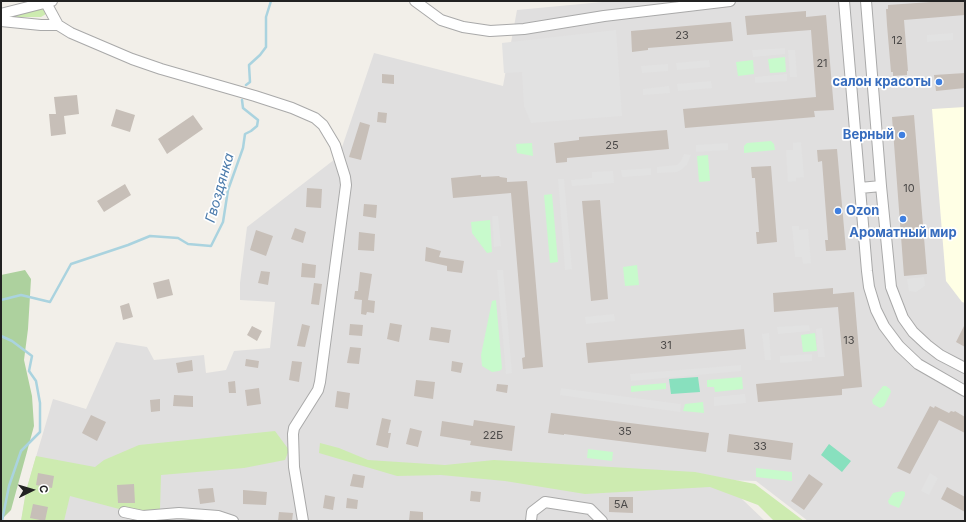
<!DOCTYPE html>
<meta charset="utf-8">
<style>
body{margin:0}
#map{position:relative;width:966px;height:522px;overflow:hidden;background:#f2efe9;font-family:Inter,sans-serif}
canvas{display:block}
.frame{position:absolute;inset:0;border:2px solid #222;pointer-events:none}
.north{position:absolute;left:12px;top:470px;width:40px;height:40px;-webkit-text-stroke:3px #fff;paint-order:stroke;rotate:85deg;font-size:11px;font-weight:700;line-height:16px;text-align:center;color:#222}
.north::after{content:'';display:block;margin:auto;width:14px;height:18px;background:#222;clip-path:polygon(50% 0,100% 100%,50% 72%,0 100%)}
</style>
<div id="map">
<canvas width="966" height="522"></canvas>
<div class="frame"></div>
<div class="north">С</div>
</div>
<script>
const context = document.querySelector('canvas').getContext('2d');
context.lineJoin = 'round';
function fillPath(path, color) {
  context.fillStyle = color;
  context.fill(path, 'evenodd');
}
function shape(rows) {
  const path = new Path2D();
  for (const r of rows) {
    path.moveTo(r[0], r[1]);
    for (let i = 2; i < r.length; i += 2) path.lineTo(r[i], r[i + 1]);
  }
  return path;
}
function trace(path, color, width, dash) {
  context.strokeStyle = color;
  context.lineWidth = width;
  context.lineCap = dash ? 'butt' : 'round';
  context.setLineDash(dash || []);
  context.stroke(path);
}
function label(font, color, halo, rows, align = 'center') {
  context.font = font + ' Inter,sans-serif';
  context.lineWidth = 3.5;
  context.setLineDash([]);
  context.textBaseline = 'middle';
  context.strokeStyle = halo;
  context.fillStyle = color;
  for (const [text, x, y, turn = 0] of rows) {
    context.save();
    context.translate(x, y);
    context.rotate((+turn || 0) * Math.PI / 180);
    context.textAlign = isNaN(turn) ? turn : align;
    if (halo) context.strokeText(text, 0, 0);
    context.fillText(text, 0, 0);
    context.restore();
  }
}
fillPath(shape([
 [613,1,965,1,965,521,808,521,756,481,722,480,765,521,21,521,26,491,53,399,86,409,116,342,147,347,154,360,204,355,206,373,226,370,234,351,270,348,275,302,240,300,240,283,247,227,339,156,374,53,503,86,517,10]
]), '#e0dfdf');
fillPath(shape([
 [965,107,965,303,962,302,946,281,932,109]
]), '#ffffe5');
fillPath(shape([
 [42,8,46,10,46,14,41,17,3,17],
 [275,431,289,450,285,460,244,468,161,475,160,510,151,513,123,510,70,496,64,521,21,521,26,491,36,456,95,467,104,460,139,445],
 [320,443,339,448,368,460,445,465,494,460,695,472,755,484,804,521,774,521,758,505,710,487,585,494,505,481,441,475,397,476,319,453]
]), '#cdebb0');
fillPath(shape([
 [25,270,31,279,28,329,24,360,32,396,34,426,11,510,1,520,1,275]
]), '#add19e');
fillPath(shape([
 [785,57,786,72,770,73,768,59],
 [753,60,754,74,738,76,736,62],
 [771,141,774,144,775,150,744,153,744,146,747,143],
 [532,143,533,156,517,153,516,144],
 [708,155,710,181,699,182,697,156],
 [552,194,558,262,550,263,544,195],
 [490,220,492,252,487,253,472,233,471,222],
 [637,265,639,285,625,286,623,267],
 [496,300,502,368,501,370,499,371,492,372,482,366,481,355,492,301],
 [815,333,817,351,803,352,801,335],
 [742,377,743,389,715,392,714,387,707,387,707,380],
 [666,383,666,389,631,392,631,386],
 [883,386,886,386,890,389,891,392,884,406,880,408,873,404,872,400],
 [703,402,704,413,683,411,685,404],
 [588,449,613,452,612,461,587,458],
 [756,468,792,472,792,481,756,477],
 [902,491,905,492,905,495,899,508,889,504,888,501,893,493]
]), '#c8facc');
fillPath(shape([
 [698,377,700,392,671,394,669,379],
 [829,444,851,461,842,472,821,455]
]), '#88e0be');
fillPath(shape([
 [616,30,622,116,531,123,524,106,522,72,504,73,502,43],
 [953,33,953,40,927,42,927,35],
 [785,48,785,54,753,57,752,50],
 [788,50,795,50,797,77,790,77],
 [709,60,710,67,677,70,676,63],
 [668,64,668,71,642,73,641,66],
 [787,74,787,81,755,83,755,77],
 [711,81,712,88,678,91,677,84],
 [669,86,670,93,643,95,643,89],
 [801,142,804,177,796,178,796,181,788,182,786,150,793,150,793,143],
 [728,143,728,150,696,152,696,145],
 [684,154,691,155,687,165,681,170,677,172,657,173,657,167,677,165,681,161],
 [651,168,651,175,622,177,621,170],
 [613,171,614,183,572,186,571,180,592,178,592,172],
 [558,179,564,179,572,269,565,270],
 [492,216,498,216,501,246,494,247],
 [792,226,799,226,799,230,808,229,811,263,803,264,802,257,795,257],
 [497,270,503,270,512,373,506,374],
 [924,277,925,286,916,292,909,291,907,279],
 [614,314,615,321,586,324,585,317],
 [809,325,810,331,778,334,777,327],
 [822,328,825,357,818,357,816,329],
 [769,333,771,360,765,360,762,334],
 [812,354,812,361,780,363,780,356],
 [741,365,741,371,631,381,630,374],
 [561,388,681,404,680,412,560,395],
 [745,394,746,403,714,406,714,397],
 [930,473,938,478,929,495,921,491]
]), '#e2e2e2');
trace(shape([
 [246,85,250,82,249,65,260,55,266,47,266,17,271,1],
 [1,300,21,295,50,302,71,264,128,245,150,236,178,238,188,244,211,246,223,222,228,190,243,148,245,134,251,131,257,126,258,120,243,108,242,100],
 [1,336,12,341,32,356,29,371,36,381,40,403,40,432,21,451,9,486,2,521]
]), '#aad3df', 2.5);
fillPath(shape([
 [945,1,965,1,965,15,904,20,908,71,907,71,907,75,893,76,893,72,891,72,887,25,886,9,888,9,888,5],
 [806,11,806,17,826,15,834,110,814,111,815,117,685,128,683,109,816,97,811,30,747,35,745,16],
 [731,22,733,41,648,48,648,50,632,52,631,31],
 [965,73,965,88,936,91,934,75],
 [382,74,394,75,394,84,382,83],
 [77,95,79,114,64,116,66,134,51,136,49,114,56,114,54,97],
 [116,109,135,115,130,132,111,126],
 [378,112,387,113,386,123,377,122],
 [193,115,203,129,167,154,158,139],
 [914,115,927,274,904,276,892,117],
 [360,122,370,125,361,160,349,157],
 [667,130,669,149,567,158,567,162,556,163,554,143,579,140,579,137],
 [837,149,846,250,826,251,825,240,828,240,822,161,818,162,817,150],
 [771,166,777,242,757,244,756,232,759,232,755,178,752,178,751,167],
 [481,175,481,177,499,176,500,177,507,178,507,182,527,181,543,367,523,369,522,358,525,357,511,193,453,198,451,178],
 [125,184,131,195,104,212,97,201],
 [307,188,322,189,321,208,306,207],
 [600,200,608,299,591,301,582,201],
 [364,204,377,205,376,218,363,216],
 [295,228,306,232,303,243,291,239],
 [256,230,273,236,266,256,250,250],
 [359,232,375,234,374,251,358,250],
 [426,247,441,251,439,257,464,261,462,273,447,271,447,266,425,261],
 [302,263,316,265,315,278,301,277],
 [261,271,270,272,268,285,258,283],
 [360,272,372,274,368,300,375,301,374,313,367,312,366,315,361,314,362,300,354,299,355,291,358,291],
 [169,279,173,295,157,299,153,283],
 [314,283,322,284,319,305,311,304],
 [833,288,833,294,854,292,862,387,842,389,842,395,758,402,756,384,844,376,838,307,774,312,773,293],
 [129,303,133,317,123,320,120,306],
 [390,323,402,325,399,342,387,339],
 [302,324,310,326,305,347,297,346],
 [350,324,363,325,362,336,349,335],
 [965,324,965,347,956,342],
 [252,326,262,331,257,341,247,335],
 [431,327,451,330,449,343,429,340],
 [744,329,746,349,588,363,586,343],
 [350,347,361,348,359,364,347,363],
 [246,359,259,361,258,368,245,366],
 [192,360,193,371,178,373,176,363],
 [292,361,302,362,299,382,289,380],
 [452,361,463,363,461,373,451,371],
 [416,380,435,382,433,399,414,396],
 [235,381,236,393,229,393,228,382],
 [497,384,508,385,507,393,496,391],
 [259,388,261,404,247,406,245,390],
 [337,391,350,393,348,409,335,407],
 [174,395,193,396,193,407,173,406],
 [160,399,160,411,151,412,150,400],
 [930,406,934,408,935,406,949,413,951,411,954,412,955,411,965,417,965,433,939,420,910,474,897,468],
 [551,413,709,433,706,452,564,434,564,435,548,433],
 [91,415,106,422,97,441,82,433],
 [382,418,391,420,388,433,391,433,388,448,376,445],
 [474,420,515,426,512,451,470,445,471,441,440,436,442,421,473,426],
 [410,428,422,431,418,447,406,444],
 [729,434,793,443,791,460,727,452],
 [38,473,54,476,52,488,36,485],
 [353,474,365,476,363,488,350,486],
 [809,474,823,484,804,510,791,501],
 [134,484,135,503,118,503,117,485],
 [947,487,965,497,965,512,941,499],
 [213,488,215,502,200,504,198,489],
 [243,490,267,492,266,505,243,504],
 [471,491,481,492,480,502,470,501],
 [325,495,335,497,333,510,323,508],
 [609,497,633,497,633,513,609,512],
 [347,498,358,500,357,509,346,508],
 [33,504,48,507,45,521,30,518],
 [410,511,423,512,423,521,409,521],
 [279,512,293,513,292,521,278,521]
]), '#c7bfb8');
const minor = shape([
 [415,1,441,20,463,27,490,31,524,29,604,16,730,1],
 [844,1,867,271,869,287,876,310,884,326,899,346,918,364,965,391],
 [866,1,881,186,891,287,903,318,913,332,927,345,940,355,965,368],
 [1,14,52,1],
 [1,21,41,25,58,25,45,1],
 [58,25,71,33,132,59,161,69,255,96,292,108,315,118,323,125,335,145,345,177,346,185,320,382,318,390,294,428,293,434,294,467,303,521],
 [860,188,881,186],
 [124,512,143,516,179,513,218,516,233,521],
 [531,521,532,512,545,502,590,509,602,521]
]);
trace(minor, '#a9a9a9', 12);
trace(minor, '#fff', 10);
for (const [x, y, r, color] of [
 [939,82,4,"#3f7fe0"],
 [902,135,4,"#3f7fe0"],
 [838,211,4,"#3f7fe0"],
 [903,219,4,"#3f7fe0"]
]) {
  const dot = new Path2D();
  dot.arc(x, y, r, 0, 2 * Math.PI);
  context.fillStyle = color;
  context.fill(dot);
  trace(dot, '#fff', 1.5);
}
label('11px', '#4b4948', null, [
 ["23",682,36],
 ["12",897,41],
 ["21",822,64],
 ["25",612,146],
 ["10",909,189],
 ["13",849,341],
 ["31",666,346],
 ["35",625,432],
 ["22Б",493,436],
 ["33",760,447],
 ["5А",621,505]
]);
label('bold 13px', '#366cbe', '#fff', [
 ["салон красоты",931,82],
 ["Верный",894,135],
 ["Ozon",846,211,"left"],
 ["Ароматный мир",903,233,"center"]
], 'right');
label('italic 14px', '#4a7aab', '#fff', [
 ["Гвоздянка",220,188,-74]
]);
</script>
